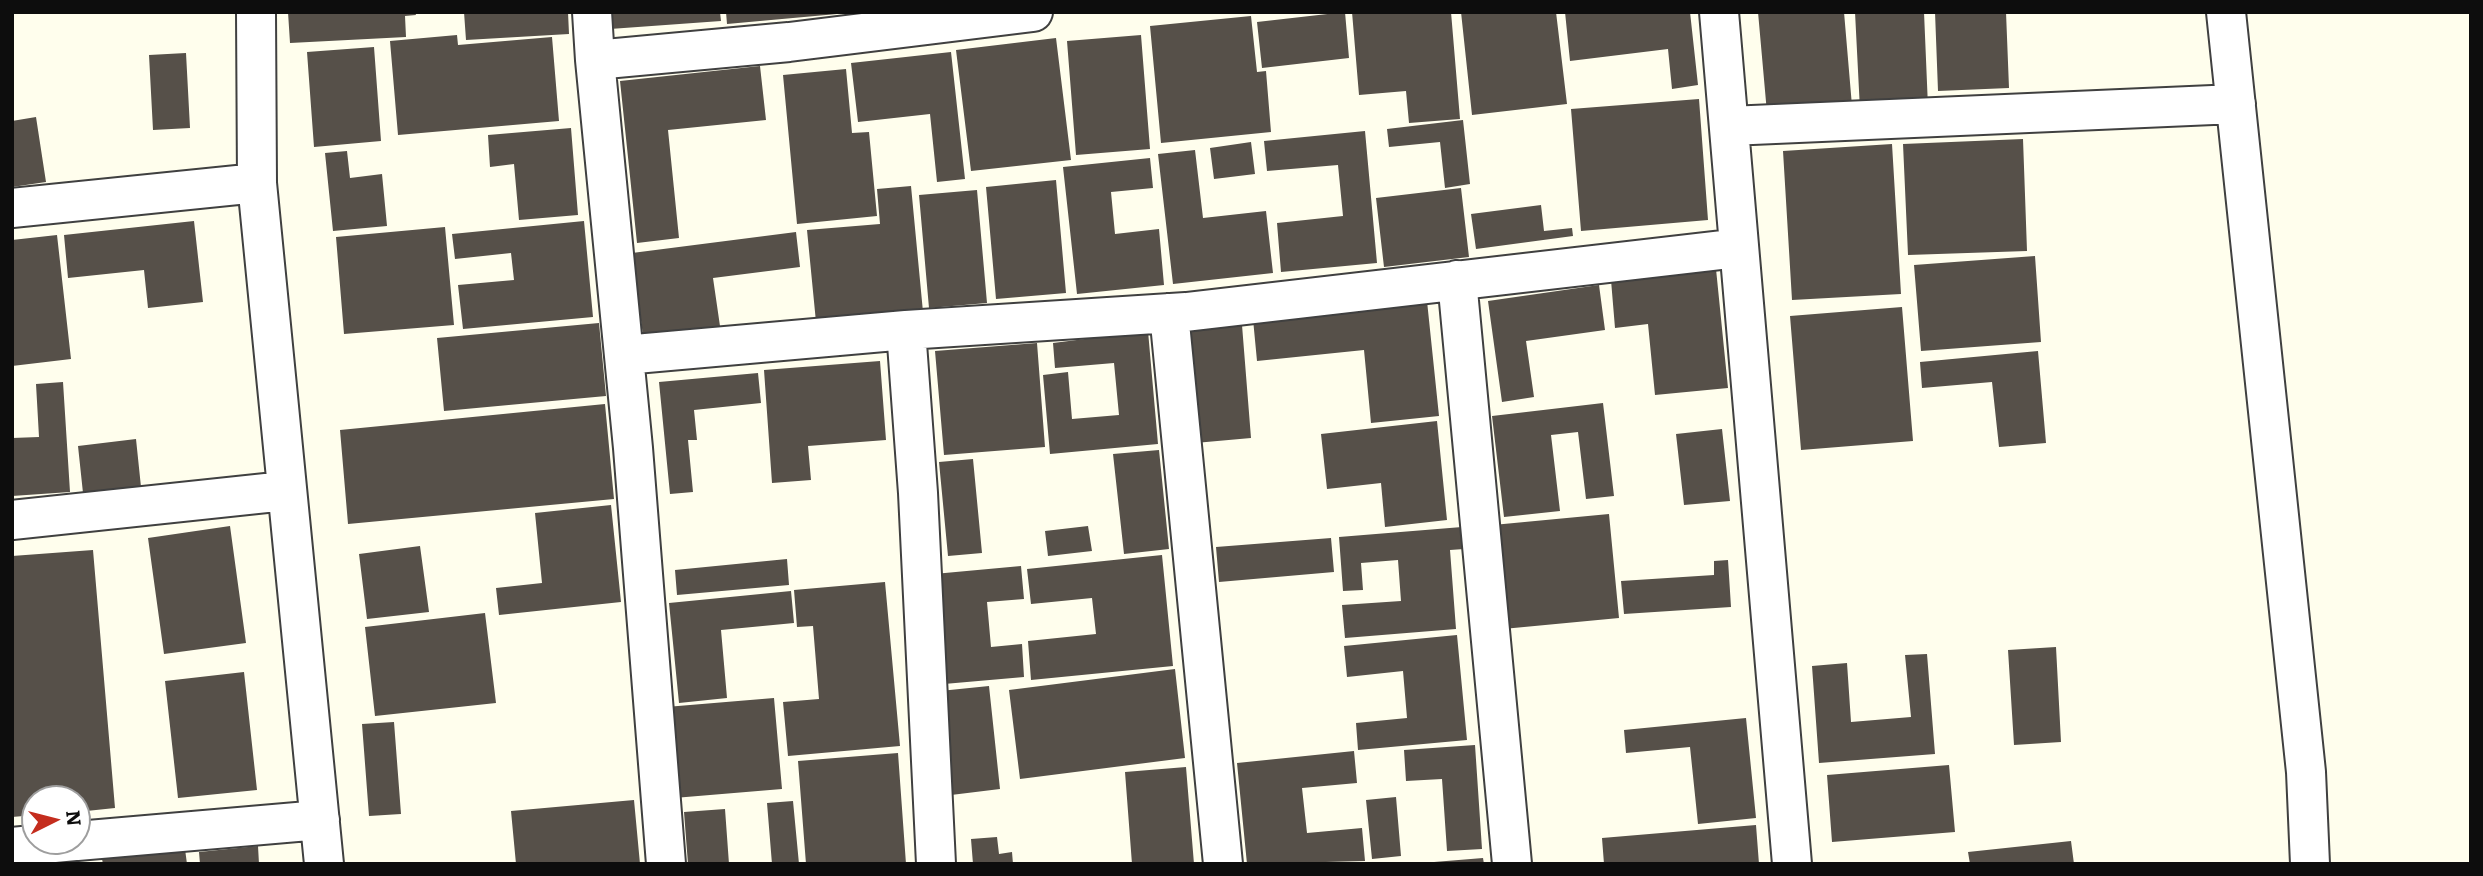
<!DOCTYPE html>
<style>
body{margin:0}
#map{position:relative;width:2483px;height:876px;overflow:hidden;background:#fffeed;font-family:Literata,serif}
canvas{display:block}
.frame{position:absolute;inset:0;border:14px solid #0d0d0d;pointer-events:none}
.north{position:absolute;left:21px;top:785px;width:70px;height:70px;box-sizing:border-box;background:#fff;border:2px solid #9e9e9e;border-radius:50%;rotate:84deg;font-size:19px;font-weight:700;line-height:28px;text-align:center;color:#0d0d0d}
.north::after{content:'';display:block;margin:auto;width:24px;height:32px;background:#c42d1e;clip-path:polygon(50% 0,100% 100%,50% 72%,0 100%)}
</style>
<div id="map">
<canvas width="2483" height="876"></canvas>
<div class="frame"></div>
<div class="north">N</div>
</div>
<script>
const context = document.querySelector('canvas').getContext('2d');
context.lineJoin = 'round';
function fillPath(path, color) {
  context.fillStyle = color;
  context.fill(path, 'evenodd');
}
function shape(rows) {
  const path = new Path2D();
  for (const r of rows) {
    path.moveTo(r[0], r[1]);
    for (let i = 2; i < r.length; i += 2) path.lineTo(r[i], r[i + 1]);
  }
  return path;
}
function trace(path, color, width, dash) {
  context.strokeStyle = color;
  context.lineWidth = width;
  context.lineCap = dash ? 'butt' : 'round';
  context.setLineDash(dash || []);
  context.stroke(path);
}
fillPath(shape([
 [288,12,415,12,416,15,405,16,406,37,290,43],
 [464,12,568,12,569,34,466,40],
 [609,12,720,12,721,21,610,29],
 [726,12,837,12,837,14,727,24],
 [1345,12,1349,58,1262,68,1257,22],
 [1352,12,1451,12,1460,119,1409,123,1406,91,1359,95],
 [1461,12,1556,12,1567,104,1472,115],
 [1565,12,1690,12,1698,85,1672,89,1668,49,1570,61],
 [1758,12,1844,12,1852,106,1767,113],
 [1855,12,1924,12,1928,107,1860,110],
 [1935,12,2006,12,2009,88,1938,91],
 [1251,16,1257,72,1266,71,1271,132,1161,143,1150,26],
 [457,35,458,45,552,37,559,121,398,135,390,41],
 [1141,35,1150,149,1076,155,1067,41],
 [1056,38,1071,160,971,171,956,50],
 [374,47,381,141,314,147,307,52],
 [951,52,965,179,937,182,930,114,858,122,851,63],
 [186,53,190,128,153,130,149,55],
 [760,66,766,120,668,130,679,238,637,243,620,81],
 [846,69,852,133,869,132,877,216,797,224,783,75],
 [1699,99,1708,220,1581,231,1571,109],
 [36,117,46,182,12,187,12,121],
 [1463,120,1470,184,1445,188,1440,142,1389,147,1387,129],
 [571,128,578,215,519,220,514,164,490,167,488,135],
 [1365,131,1377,263,1281,272,1277,223,1343,216,1338,165,1267,171,1264,141],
 [2023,139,2027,251,1908,255,1903,144],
 [1251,142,1255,174,1214,179,1210,148],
 [1892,144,1901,294,1792,300,1783,151],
 [1195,150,1203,218,1266,211,1273,273,1173,284,1158,154],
 [347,151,350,178,382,174,387,226,333,231,325,153],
 [1150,158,1153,188,1111,192,1115,234,1159,229,1164,285,1077,294,1063,167],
 [1056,180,1066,293,996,299,986,187],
 [911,186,923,312,816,322,807,230,880,224,877,189],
 [1461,188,1469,257,1384,267,1376,198],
 [977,190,987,303,929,308,919,195],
 [1541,205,1544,231,1572,228,1573,236,1476,249,1471,214],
 [194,221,203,302,148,308,144,270,68,278,64,235],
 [584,221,593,317,463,329,458,285,514,280,511,253,455,259,452,234],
 [445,227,454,325,344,334,336,237],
 [796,232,800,267,713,278,721,333,644,343,632,253],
 [57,235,71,359,12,366,12,240],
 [2035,256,2041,342,1921,351,1914,265],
 [1716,269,1728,388,1655,395,1648,324,1615,328,1611,280],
 [1599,285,1605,330,1526,341,1534,397,1502,402,1488,301],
 [1427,301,1439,416,1371,423,1364,350,1257,361,1253,319],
 [1902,307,1913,441,1801,450,1790,316],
 [599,323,606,396,444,411,437,338],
 [1242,325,1251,438,1195,443,1185,330],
 [1148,331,1158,444,1050,454,1043,375,1068,372,1072,419,1119,415,1114,363,1055,368,1053,343],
 [1037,343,1045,447,944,455,935,351],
 [2038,351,2046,443,1999,447,1992,382,1922,388,1920,362],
 [880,361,886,440,808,446,811,480,772,483,764,370],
 [758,373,761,403,694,410,697,440,688,440,693,492,670,494,659,382],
 [63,382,70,492,12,496,12,438,39,437,36,384],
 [1603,403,1614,496,1586,499,1578,432,1551,435,1560,511,1504,517,1492,416],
 [605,404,614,499,348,524,340,430],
 [1437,421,1447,520,1385,527,1381,483,1327,489,1321,434],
 [1722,429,1730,501,1684,505,1676,434],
 [136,439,141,487,83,493,78,446],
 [1159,450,1169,549,1124,554,1113,454],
 [973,459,982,553,948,556,939,462],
 [611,505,621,602,499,615,496,588,542,583,535,513],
 [1609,514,1619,618,1503,629,1493,525],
 [230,526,246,643,164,654,148,538],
 [1088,526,1092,551,1048,556,1045,531],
 [1462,527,1464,549,1450,550,1456,629,1345,638,1342,605,1401,601,1398,560,1361,563,1363,590,1343,591,1339,537],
 [1331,538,1334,572,1219,582,1216,547],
 [420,546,429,612,367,619,359,554],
 [93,550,115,808,77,812,77,799,35,799,35,815,12,817,12,556],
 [1162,555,1173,666,1031,680,1028,641,1096,634,1092,598,1031,604,1027,569],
 [787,559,789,585,677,595,675,570],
 [1728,560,1731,607,1624,614,1621,581,1714,575,1714,561],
 [1021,566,1024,599,987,602,991,647,1022,644,1024,677,944,684,934,574],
 [885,582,900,746,788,756,783,702,819,699,813,626,797,627,794,590],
 [791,591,794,623,721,630,727,698,679,703,669,603],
 [485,613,496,703,375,716,365,627],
 [1457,635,1467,740,1358,750,1356,723,1407,718,1403,671,1347,677,1344,646],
 [2056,647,2061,742,2014,745,2008,650],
 [1927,654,1935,754,1819,763,1812,666,1847,663,1851,722,1911,717,1905,655],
 [1175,669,1185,758,1020,779,1009,690],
 [244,672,257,790,178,798,165,681],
 [989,686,1000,789,951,795,940,691],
 [774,698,782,789,674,798,666,707],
 [1746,718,1756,818,1698,824,1690,747,1626,753,1624,730],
 [394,722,401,814,369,816,362,724],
 [1475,745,1482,849,1447,851,1442,779,1406,781,1404,750],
 [1354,751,1357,783,1302,788,1307,833,1362,828,1365,861,1247,864,1237,763],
 [898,753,906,864,806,864,798,761],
 [1949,765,1955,832,1832,842,1827,775],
 [1186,767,1194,864,1132,864,1125,772],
 [1396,797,1401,856,1372,859,1366,800],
 [634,800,640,864,516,864,511,811],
 [793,801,799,864,772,864,767,803],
 [725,809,729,864,688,864,684,812],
 [1756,825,1759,864,1604,864,1602,838],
 [997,837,999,854,1012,852,1013,864,973,864,971,839],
 [2071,841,2074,864,1970,864,1968,852],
 [258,846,259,864,200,864,199,852],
 [185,849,187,864,103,864,102,859],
 [1483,858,1484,864,1434,864,1434,862]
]), '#565049');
const minor = shape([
 [256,12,257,183,324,864],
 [592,12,595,60,789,42,1033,12],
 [1719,12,1792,864],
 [2226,12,2306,772,2310,864],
 [595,60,633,448,666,864],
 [1729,126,2236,104],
 [12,208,257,183],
 [1457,280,1512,864],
 [1169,313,1223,864],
 [906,330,1186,312,1739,248],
 [624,355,906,330,918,493,936,864],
 [12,520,285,491],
 [77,841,320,820],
 [12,847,75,841]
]);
trace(minor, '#404040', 42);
trace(minor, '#fff', 38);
</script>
